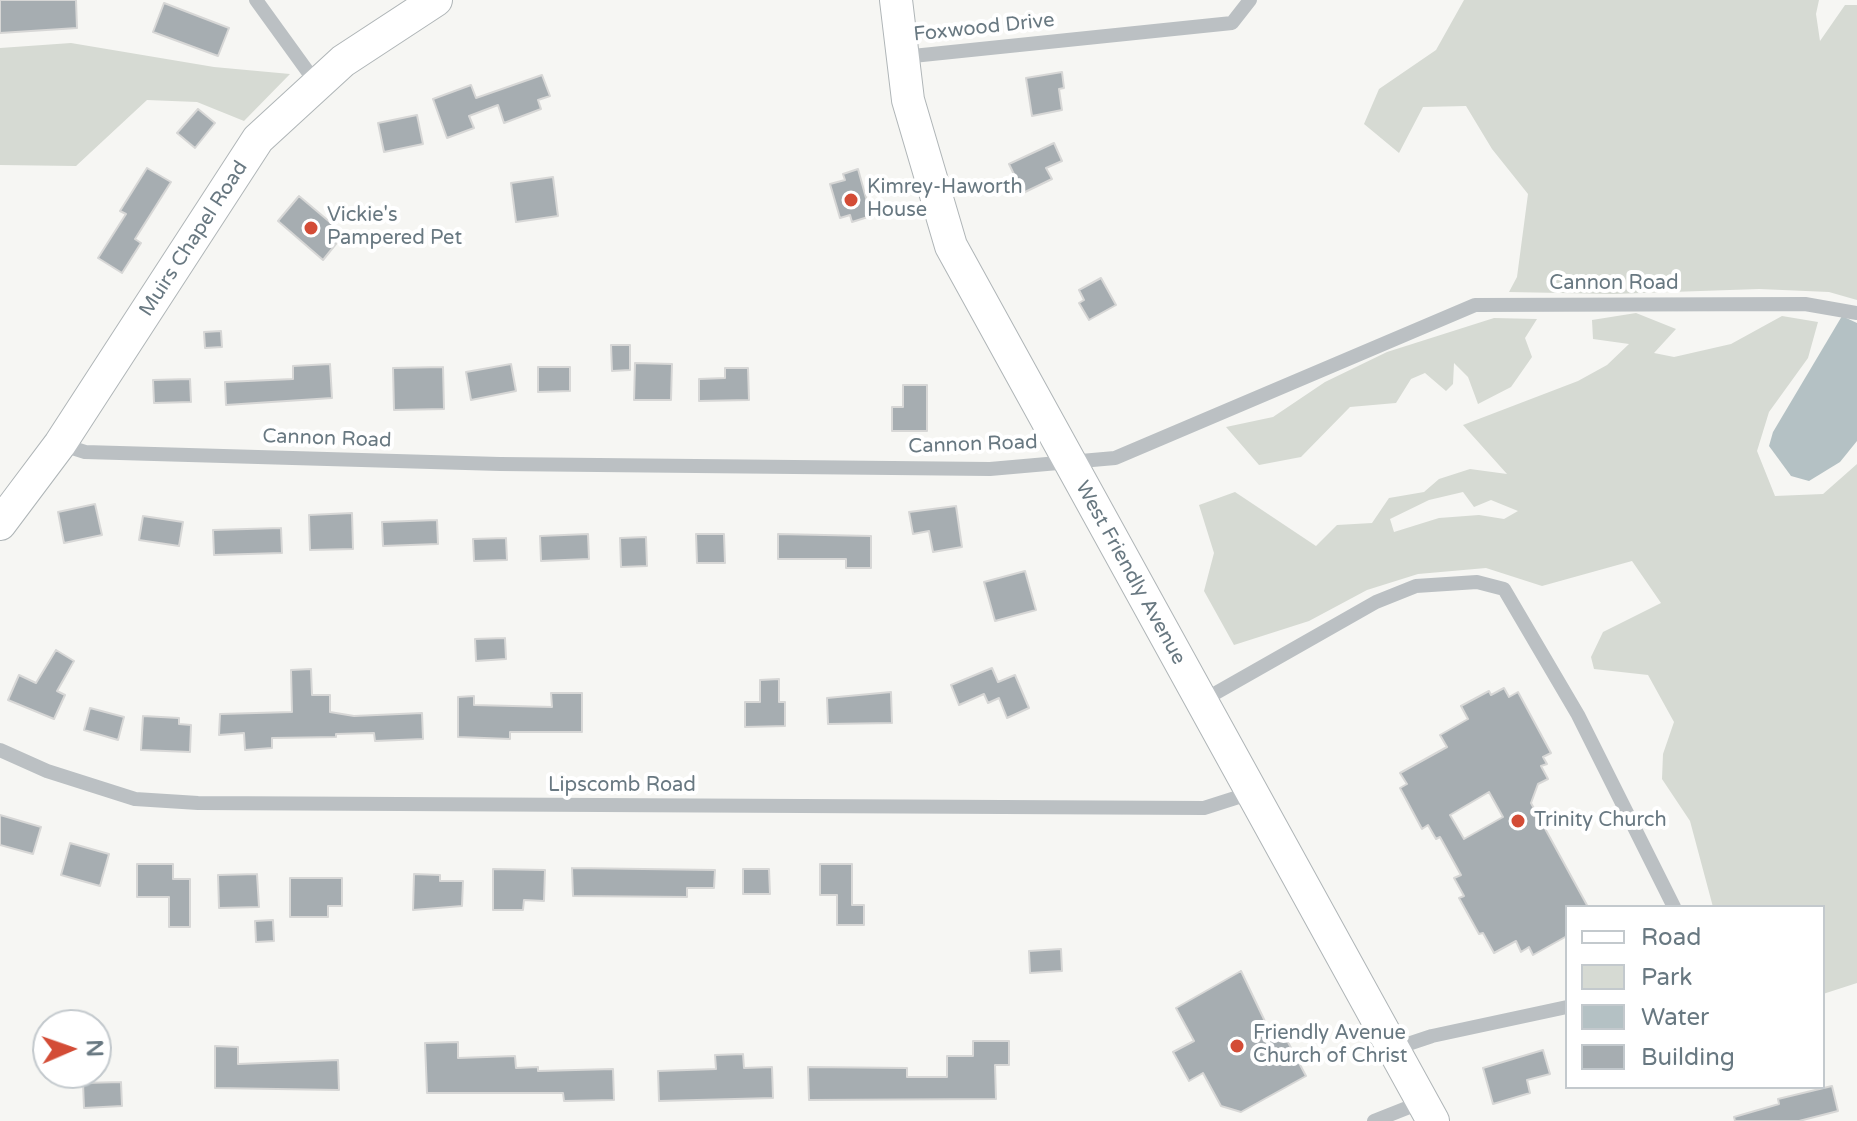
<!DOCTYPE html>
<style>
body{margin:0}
#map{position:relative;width:1857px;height:1121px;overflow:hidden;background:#f6f6f3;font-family:"Varela Round",sans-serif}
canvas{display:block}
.legend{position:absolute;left:1565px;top:905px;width:260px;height:184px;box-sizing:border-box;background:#fff;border:2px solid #c3c9cd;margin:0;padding:10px 14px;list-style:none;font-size:24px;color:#687881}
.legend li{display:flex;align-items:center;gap:16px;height:40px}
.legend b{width:40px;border:2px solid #c3c9cd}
.north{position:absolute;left:32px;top:1009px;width:80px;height:80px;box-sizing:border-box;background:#fff;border:2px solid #c3c9cd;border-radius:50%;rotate:88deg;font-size:22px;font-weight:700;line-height:32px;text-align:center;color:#687881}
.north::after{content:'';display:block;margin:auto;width:28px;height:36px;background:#d34c36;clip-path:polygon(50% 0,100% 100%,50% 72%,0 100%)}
</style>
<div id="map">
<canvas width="1857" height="1121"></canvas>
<ul class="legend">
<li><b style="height:10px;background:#fff"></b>Road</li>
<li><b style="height:22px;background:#d6dad3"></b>Park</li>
<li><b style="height:22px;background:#b4c1c4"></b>Water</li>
<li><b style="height:22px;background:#a6adb1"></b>Building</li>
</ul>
<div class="north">N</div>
</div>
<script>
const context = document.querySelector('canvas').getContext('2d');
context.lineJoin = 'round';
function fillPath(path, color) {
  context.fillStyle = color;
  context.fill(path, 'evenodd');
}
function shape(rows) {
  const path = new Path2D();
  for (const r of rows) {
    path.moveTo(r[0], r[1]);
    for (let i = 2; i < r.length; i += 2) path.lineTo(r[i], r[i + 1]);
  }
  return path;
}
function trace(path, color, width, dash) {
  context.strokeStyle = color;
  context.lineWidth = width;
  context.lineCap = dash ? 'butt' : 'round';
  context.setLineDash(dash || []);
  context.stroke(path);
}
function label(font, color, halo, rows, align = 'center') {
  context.font = font + ' "Varela Round",sans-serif';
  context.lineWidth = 8;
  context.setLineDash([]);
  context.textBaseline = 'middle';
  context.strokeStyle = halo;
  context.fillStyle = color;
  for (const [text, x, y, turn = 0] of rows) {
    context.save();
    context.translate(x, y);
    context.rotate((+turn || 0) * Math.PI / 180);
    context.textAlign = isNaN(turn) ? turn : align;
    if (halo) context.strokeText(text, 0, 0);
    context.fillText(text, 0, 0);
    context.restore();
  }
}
fillPath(shape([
 [1464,0,1819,0,1816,14,1820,41,1845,5,1857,5,1857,300,1829,292,1759,289,1613,294,1509,292,1517,277,1528,194,1492,149,1466,106,1423,107,1399,153,1364,124,1379,89,1436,50],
 [71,43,214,67,290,74,244,121,197,102,147,100,76,166,0,165,0,48],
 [1636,313,1676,329,1654,353,1674,357,1731,344,1782,316,1818,322,1808,358,1769,412,1757,451,1775,496,1823,494,1857,464,1857,983,1823,994,1823,907,1713,907,1690,821,1662,779,1663,754,1674,722,1648,675,1594,669,1591,657,1603,632,1661,603,1632,561,1542,586,1486,568,1418,574,1367,590,1309,621,1234,645,1204,591,1214,553,1199,505,1235,492,1316,546,1337,525,1372,523,1389,498,1424,492,1439,479,1470,469,1507,474,1463,425,1578,381,1607,365,1629,344,1593,339,1592,320],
 [1463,492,1474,507,1491,500,1518,511,1504,519,1479,515,1439,518,1394,532,1390,519,1429,500],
 [1494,318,1537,319,1525,338,1532,357,1511,387,1478,404,1468,377,1454,363,1453,384,1446,391,1425,373,1411,379,1396,403,1350,407,1301,457,1259,465,1226,427,1273,417,1325,382,1387,352]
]), '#d6dad3');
fillPath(shape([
 [1842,316,1857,323,1857,441,1840,462,1809,481,1791,476,1769,446,1773,432]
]), '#b4c1c4');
const building = shape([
 [0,0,76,0,77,28,0,33,0,0],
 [164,3,229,28,218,56,153,32,164,3],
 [1062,72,1064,88,1059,89,1062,110,1032,116,1026,78,1062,72],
 [542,75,550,96,538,100,541,109,504,123,498,105,469,116,474,128,447,138,433,99,471,85,476,98,542,75],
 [198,109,215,123,195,148,177,133,198,109],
 [417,115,423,144,384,152,378,123,417,115],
 [1054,143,1062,161,1046,168,1052,179,1023,193,1009,164,1054,143],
 [147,168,171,182,135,239,141,243,122,273,98,258,126,214,120,211,147,168],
 [858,169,871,216,852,222,850,215,840,218,830,184,845,180,843,174,858,169],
 [553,177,558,216,516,222,511,183,553,177],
 [299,196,344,234,323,260,278,221,299,196],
 [1101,278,1116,305,1089,320,1079,303,1084,300,1079,290,1101,278],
 [221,331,222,347,205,348,204,332,221,331],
 [611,345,630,345,630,370,612,371,611,345],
 [635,363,672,364,671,400,634,400,635,363],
 [330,364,332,398,226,405,225,382,293,379,293,366,330,364],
 [511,364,516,391,471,400,466,372,511,364],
 [443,367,444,409,394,410,393,368,443,367],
 [538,367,570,367,570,391,538,392,538,367],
 [725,368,748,368,749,400,699,401,699,379,725,378,725,368],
 [190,379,191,402,154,403,153,380,190,379],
 [903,385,927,385,927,431,892,431,892,407,903,407,903,385],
 [95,504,102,535,64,543,58,512,95,504],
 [956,506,962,547,933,552,929,531,913,534,909,512,956,506],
 [352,513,353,549,310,550,309,515,352,513],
 [143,516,183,522,179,546,139,540,143,516],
 [437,520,438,544,383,546,382,522,437,520],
 [281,528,282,553,214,555,213,530,281,528],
 [588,534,589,559,541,561,540,536,588,534],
 [696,534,724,534,725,563,697,563,696,534],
 [778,534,871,536,871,568,846,568,846,559,778,559,778,534],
 [646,537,647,566,621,567,620,538,646,537],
 [506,538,507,560,474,561,473,539,506,538],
 [1025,571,1036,610,995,621,984,582,1025,571],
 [505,638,506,659,476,661,475,639,505,638],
 [56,650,74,661,57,691,65,695,54,719,8,700,19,675,36,683,56,650],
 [992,668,998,682,1015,675,1029,708,1007,718,999,698,988,703,984,694,959,705,951,685,992,668],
 [311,669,312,695,330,695,330,712,354,716,422,713,423,739,375,741,374,733,336,734,336,737,272,738,272,748,245,750,244,733,219,735,220,714,292,712,291,670,311,669],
 [779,679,779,702,785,702,785,726,745,727,745,702,760,702,760,680,779,679],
 [1504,688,1509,697,1518,692,1551,753,1543,757,1547,764,1541,766,1548,779,1538,784,1531,803,1588,907,1567,907,1567,936,1533,955,1529,947,1521,952,1516,941,1494,953,1483,933,1479,934,1459,898,1464,896,1454,878,1461,875,1440,837,1436,839,1428,825,1422,829,1400,788,1407,784,1400,773,1447,747,1440,735,1468,719,1461,706,1489,691,1491,695,1504,688],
 [1489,792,1503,817,1464,839,1450,815,1489,792],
 [891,692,892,723,828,724,827,698,891,692],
 [551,693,582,693,582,732,510,732,510,739,458,737,458,697,474,696,474,705,552,707,551,693],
 [90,708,124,717,118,740,84,730,90,708],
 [143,716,179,718,179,724,191,725,190,752,141,750,143,716],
 [0,815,41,827,33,854,0,845,0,815],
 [70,843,109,854,100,886,61,875,70,843],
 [137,864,173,864,173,879,190,879,190,927,169,927,169,897,137,897,137,864],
 [820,864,852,864,852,905,864,905,864,925,837,925,837,895,820,895,820,864],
 [572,868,715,870,714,888,687,888,687,897,573,896,572,868],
 [493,869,545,870,544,901,524,900,523,910,493,910,493,869],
 [743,869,769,869,770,894,743,894,743,869],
 [257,874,259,907,219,908,218,875,257,874],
 [414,874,440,875,440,881,463,881,462,906,413,910,414,874],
 [290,878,342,878,342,906,328,906,328,917,290,917,290,878],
 [273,920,274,941,256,942,255,921,273,920],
 [1061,949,1062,971,1030,973,1029,951,1061,949],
 [1241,971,1271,1034,1281,1029,1306,1076,1241,1112,1221,1106,1203,1073,1189,1081,1173,1052,1194,1041,1176,1008,1241,971],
 [973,1041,1009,1041,1009,1065,995,1065,996,1099,809,1100,808,1067,907,1068,907,1077,947,1077,947,1056,973,1056,973,1041],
 [458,1042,458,1058,515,1056,516,1068,538,1067,538,1071,613,1069,614,1100,564,1101,563,1093,427,1093,425,1043,458,1042],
 [215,1046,238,1047,238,1064,338,1060,339,1090,215,1088,215,1046],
 [1543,1050,1550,1074,1527,1080,1530,1093,1493,1104,1483,1068,1543,1050],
 [743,1054,744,1068,772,1067,773,1098,659,1101,658,1071,716,1069,715,1055,743,1054],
 [121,1082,122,1106,84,1108,83,1083,121,1082],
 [1832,1086,1838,1111,1799,1121,1735,1121,1734,1117,1779,1104,1778,1099,1832,1086]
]);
fillPath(building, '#a6adb1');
trace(building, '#d7d7d6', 2);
const major = shape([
 [896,0,908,100,951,246,1433,1121],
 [0,524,60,444,258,139,343,61,436,0]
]);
trace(major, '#afb5b7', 34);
trace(shape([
 [256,0,316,83],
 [903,57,1232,23,1250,0],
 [60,444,85,452,500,464,990,469,1115,458,1475,305,1805,304,1857,313],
 [1200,702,1376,602,1416,586,1477,582,1504,589,1578,715,1674,907],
 [0,750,47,771,135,799,198,803,1204,808,1251,793],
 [1393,1049,1432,1036,1567,1007],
 [1374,1121,1422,1102]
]), '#bbc0c3', 14);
trace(major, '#fff', 32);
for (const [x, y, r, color] of [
 [851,200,8,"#d34c36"],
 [311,228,8,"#d34c36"],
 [1518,821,8,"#d34c36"],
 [1237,1046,8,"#d34c36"]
]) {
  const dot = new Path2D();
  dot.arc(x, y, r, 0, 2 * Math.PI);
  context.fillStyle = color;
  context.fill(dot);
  trace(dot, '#fff', 3);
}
label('20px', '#687881', '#fff', [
 ["Foxwood Drive",984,28,-6],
 ["Muirs Chapel Road",194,239,-57],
 ["Cannon Road",1614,284],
 ["Cannon Road",327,439,2],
 ["Cannon Road",973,445,-2],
 ["West Friendly Avenue",1130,573,61],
 ["Lipscomb Road",622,786]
]);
label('20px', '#687881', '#fff', [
 ["Kimrey-Haworth",867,188],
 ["House",867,211],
 ["Vickie's",327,216],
 ["Pampered Pet",327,239],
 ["Trinity Church",1534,821],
 ["Friendly Avenue",1253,1034],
 ["Church of Christ",1253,1057]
], 'left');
</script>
